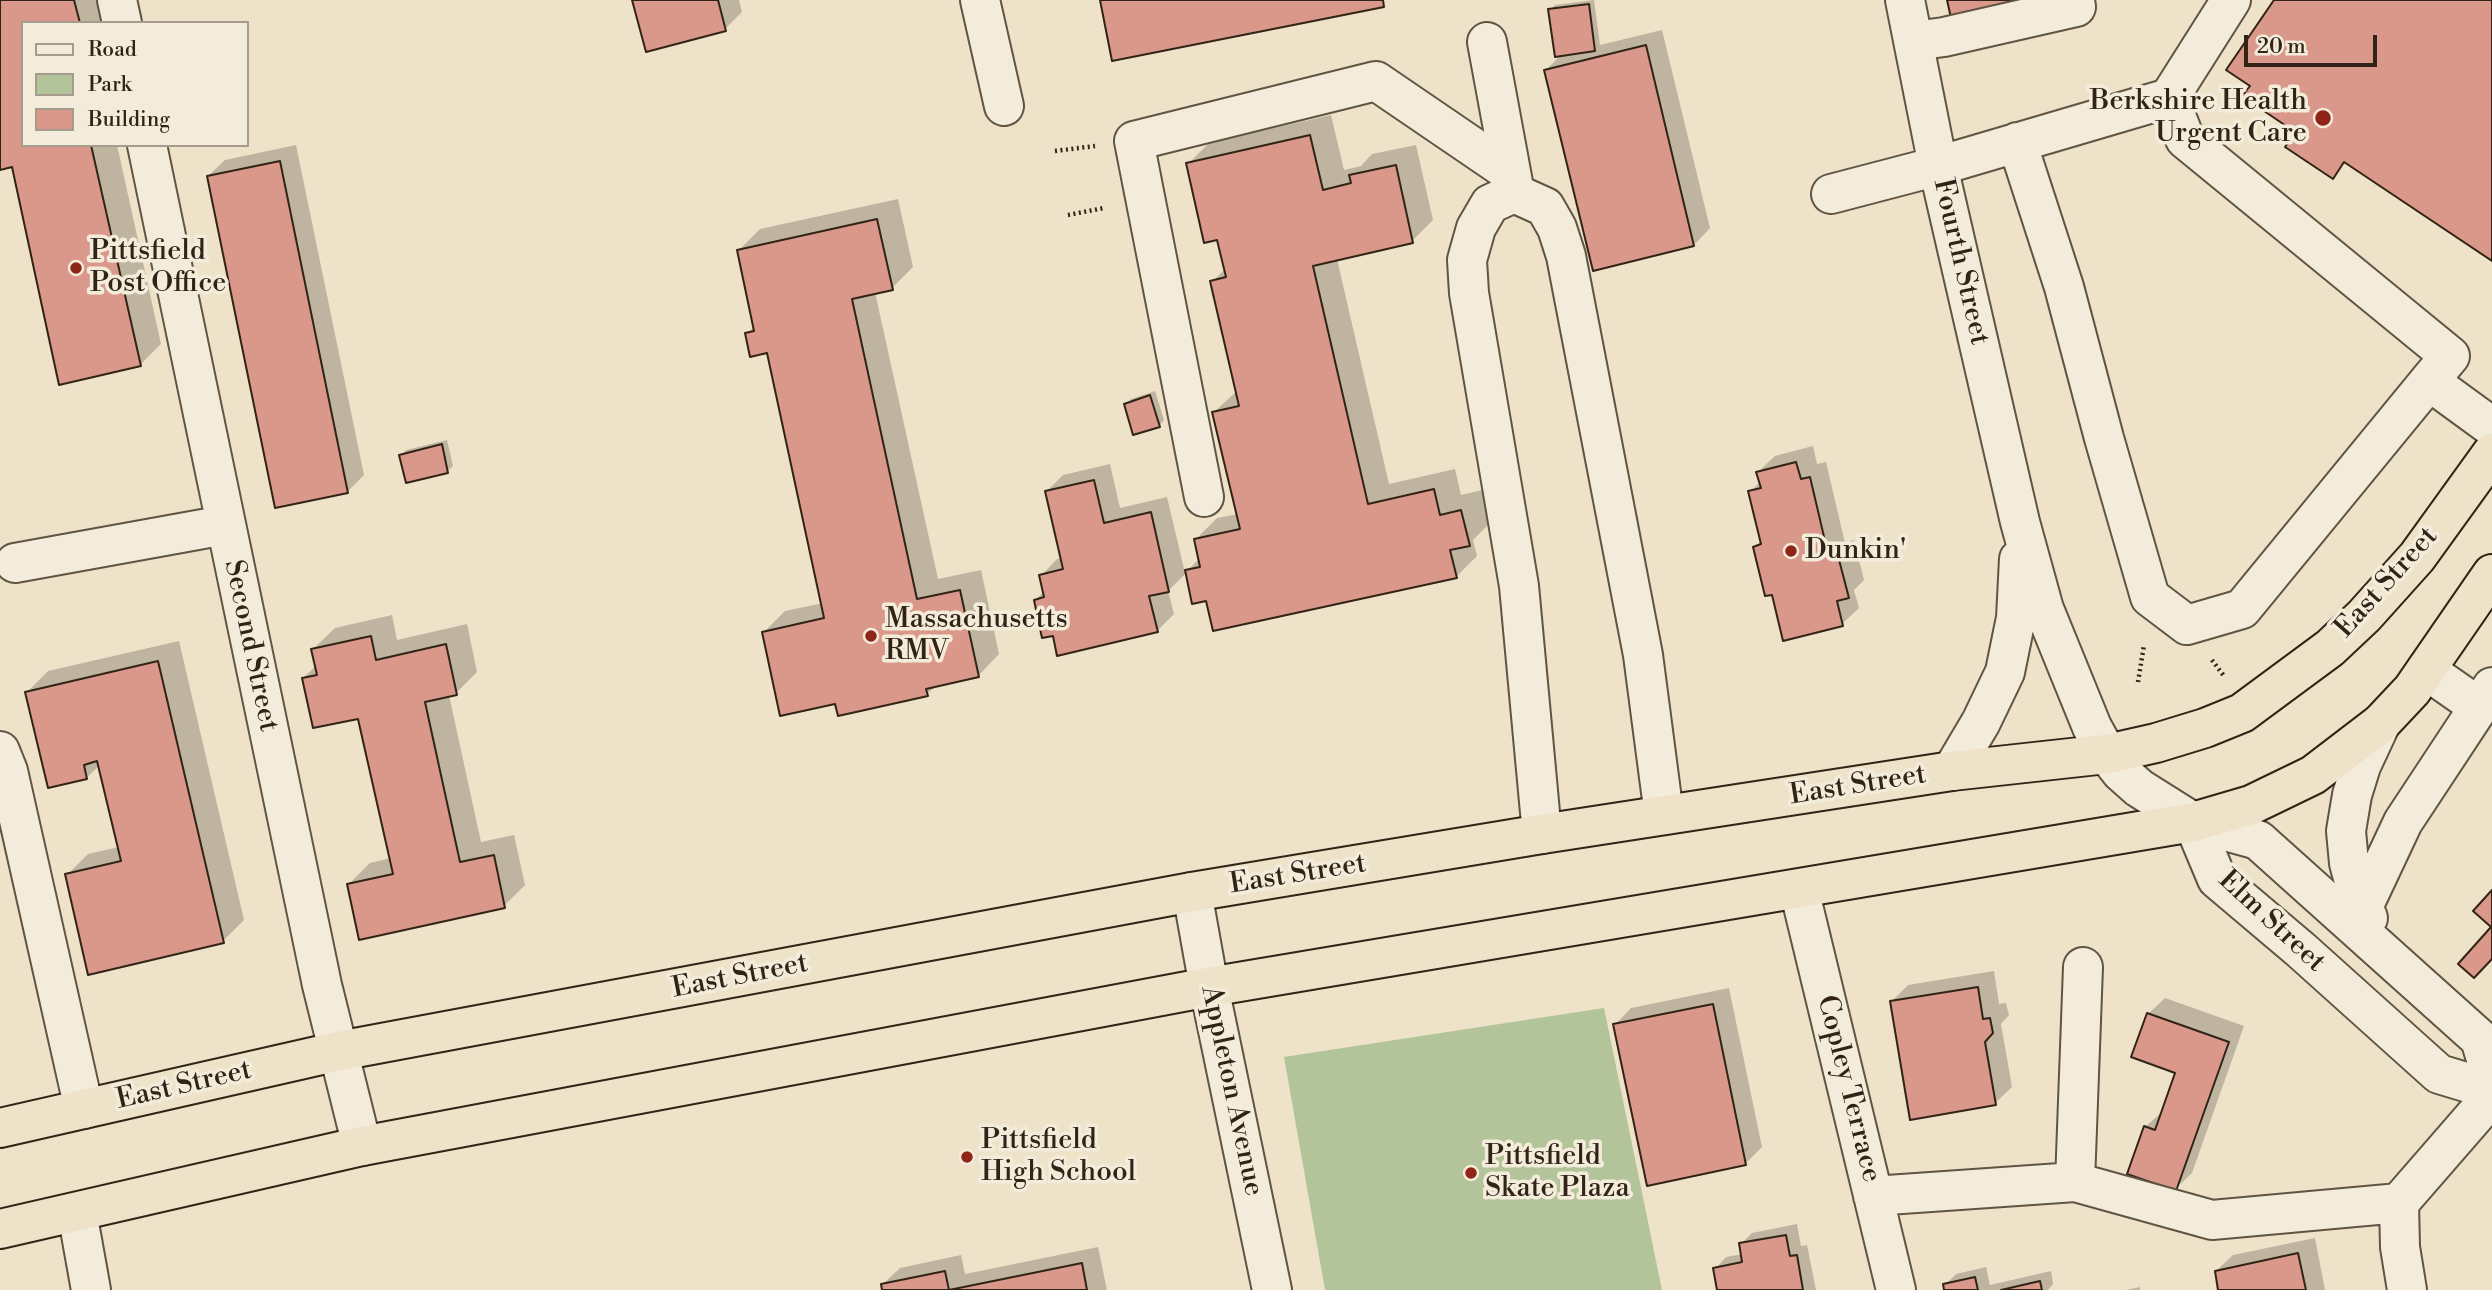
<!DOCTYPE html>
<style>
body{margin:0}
#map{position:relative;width:2492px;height:1290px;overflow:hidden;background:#eee2c8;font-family:"Libre Bodoni",serif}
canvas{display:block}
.legend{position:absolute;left:21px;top:21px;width:228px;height:126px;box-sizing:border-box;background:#f4ecdb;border:2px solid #a69c8d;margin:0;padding:9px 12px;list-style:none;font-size:21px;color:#312417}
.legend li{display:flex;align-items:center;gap:14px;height:35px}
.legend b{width:35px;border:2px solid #a69c8d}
.scale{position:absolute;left:2244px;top:35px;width:133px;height:32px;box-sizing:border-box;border:4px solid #312417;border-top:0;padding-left:9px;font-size:21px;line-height:24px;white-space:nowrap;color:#312417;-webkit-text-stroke:5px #f4ecdb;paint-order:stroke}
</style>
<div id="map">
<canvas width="2492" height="1290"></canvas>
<ul class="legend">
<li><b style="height:9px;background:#f4ecdb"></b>Road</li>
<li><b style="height:19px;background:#b3c49a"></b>Park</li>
<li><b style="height:19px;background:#da988a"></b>Building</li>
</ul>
<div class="scale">20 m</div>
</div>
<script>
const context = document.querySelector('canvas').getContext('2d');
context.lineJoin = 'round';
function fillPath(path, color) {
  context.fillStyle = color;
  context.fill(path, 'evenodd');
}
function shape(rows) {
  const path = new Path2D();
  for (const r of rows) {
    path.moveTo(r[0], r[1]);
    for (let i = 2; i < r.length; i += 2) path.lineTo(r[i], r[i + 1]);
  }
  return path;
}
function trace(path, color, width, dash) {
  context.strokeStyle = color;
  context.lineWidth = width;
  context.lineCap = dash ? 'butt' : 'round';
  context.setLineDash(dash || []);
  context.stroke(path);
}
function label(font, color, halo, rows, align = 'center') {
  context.font = font + ' "Libre Bodoni",serif';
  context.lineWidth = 7;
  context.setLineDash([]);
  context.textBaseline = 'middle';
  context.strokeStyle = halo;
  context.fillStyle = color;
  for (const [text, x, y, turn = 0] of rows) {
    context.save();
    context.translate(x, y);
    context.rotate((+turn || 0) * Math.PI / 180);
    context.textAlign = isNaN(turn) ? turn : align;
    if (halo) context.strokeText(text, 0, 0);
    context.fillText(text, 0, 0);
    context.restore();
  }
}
fillPath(shape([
 [1604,1008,1662,1290,1325,1290,1284,1057]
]), '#b3c49a');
fillPath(shape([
 [0,0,100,0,105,23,23,23,23,145,117,145,161,344,140,365,13,165,0,168],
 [634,0,739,0,742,12,725,29],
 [1594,0,1600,45,1662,30,1710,228,1694,245,1546,70,1562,54,1550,10,1555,5],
 [1331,115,1344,170,1361,166,1372,154,1416,145,1433,220,1412,241,1337,259,1389,484,1455,469,1461,495,1482,490,1490,523,1473,540,1477,556,1456,577,1207,599,1187,572,1168,591,1174,614,1157,631,1054,634,1035,600,1045,591,1041,576,1057,559,1062,558,1046,492,1063,475,1110,464,1120,508,1167,497,1185,573,1200,558,1196,539,1217,518,1238,514,1214,412,1237,391,1212,282,1225,269,1218,238,1188,164,1209,143],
 [296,145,364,475,348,491,208,176,225,160],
 [898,199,913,267,892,288,875,292,938,579,981,570,999,654,978,676,937,685,927,694,837,702,764,632,785,611,823,603,768,351,747,334,755,326,739,250,760,229],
 [1155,391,1164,420,1159,426,1126,404,1131,399],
 [447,440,453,466,447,471,401,456,406,450],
 [1813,446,1817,464,1826,462,1845,543,1854,540,1864,580,1854,590,1859,608,1842,624,1774,592,1755,547,1762,540,1750,492,1761,481,1758,472,1775,456],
 [392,615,397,640,467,624,477,672,456,693,449,695,481,842,514,835,525,885,504,906,349,884,370,863,391,858,359,717,303,678,317,665,313,649,335,628],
 [179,641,244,920,223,941,67,875,88,854,119,847,100,765,86,778,27,692,48,671],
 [1994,971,1999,1004,2006,1003,2009,1015,2001,1024,2012,1087,1995,1103,1892,1001,1908,985],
 [1729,988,1762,1147,1746,1163,1615,1025,1631,1008],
 [2165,998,2244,1026,2192,1173,2175,1189,2145,1127,2163,1111,2177,1072,2148,1014],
 [1797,1224,1801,1246,1807,1245,1816,1290,1719,1290,1715,1269,1726,1257,1743,1254,1741,1244,1752,1233],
 [2315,1238,2325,1290,2220,1290,2216,1271,2233,1255],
 [1098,1247,1107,1290,884,1290,883,1284,900,1268,961,1255,965,1274],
 [1986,1267,1990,1285,2051,1271,2053,1284,2048,1290,1946,1290,1945,1285,1956,1274],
 [2140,1287,2140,1290,2126,1290]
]), '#0003');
const building = shape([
 [0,0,74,0,80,23,23,23,23,145,91,145,141,366,59,385,12,167,0,170,0,0],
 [632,0,718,0,726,31,646,52,632,0],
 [1100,0,1383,0,1384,7,1112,61,1100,0],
 [1947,0,2029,0,1953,27,1947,0],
 [2274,0,2492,0,2492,261,2344,162,2333,179,2285,147,2295,132,2242,96,2250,86,2226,70,2274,0],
 [1589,4,1595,51,1555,57,1548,9,1589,4],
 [1646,45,1694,246,1593,271,1544,70,1646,45],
 [1310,135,1323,190,1351,183,1349,175,1396,165,1413,243,1313,266,1368,504,1434,489,1440,515,1461,510,1470,546,1450,550,1457,578,1213,631,1206,601,1192,604,1185,570,1200,567,1194,539,1240,529,1212,412,1239,406,1210,281,1226,277,1217,240,1204,243,1186,163,1310,135],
 [280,161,348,493,275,508,207,176,280,161],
 [877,219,893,290,852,299,917,599,960,590,979,677,926,689,928,696,838,716,835,704,780,716,762,632,824,618,767,353,750,357,745,333,754,331,737,250,877,219],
 [1150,395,1160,427,1133,435,1124,404,1150,395],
 [442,444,448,473,406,483,399,455,442,444],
 [1796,462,1801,479,1810,477,1829,558,1838,556,1849,598,1837,601,1843,626,1783,641,1772,595,1765,596,1753,547,1761,544,1748,491,1761,488,1756,472,1796,462],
 [1094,480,1104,523,1151,512,1169,592,1149,596,1158,632,1057,656,1053,636,1042,638,1034,600,1044,597,1039,575,1063,569,1045,491,1094,480],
 [371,636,376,660,446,644,457,695,425,702,460,862,494,855,505,908,359,940,347,884,393,874,358,719,313,728,302,678,317,675,311,649,371,636],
 [158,661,224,943,88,975,65,874,121,861,97,761,84,765,87,779,48,788,25,692,158,661],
 [2492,890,2492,959,2474,978,2458,964,2491,927,2473,911,2492,890],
 [1978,987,1983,1019,1990,1018,1993,1033,1985,1042,1996,1105,1910,1120,1890,1001,1978,987],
 [1713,1004,1746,1165,1647,1186,1613,1024,1713,1004],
 [2147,1013,2229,1042,2176,1191,2127,1174,2144,1126,2155,1130,2175,1073,2131,1057,2147,1013],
 [1786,1235,1790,1256,1797,1255,1803,1290,1717,1290,1713,1268,1742,1262,1739,1243,1786,1235],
 [2298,1253,2306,1290,2218,1290,2215,1271,2298,1253],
 [1082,1263,1087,1290,882,1290,881,1284,945,1271,949,1290,1082,1263],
 [1975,1277,1978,1290,1944,1290,1943,1284,1975,1277],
 [2040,1281,2042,1290,2001,1290,2040,1281]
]);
fillPath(building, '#da988a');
trace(building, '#312417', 2);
const minor = shape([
 [117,0,122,23],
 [980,0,1004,106],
 [1905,0,1938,166,2020,522,2044,609,2092,727,2107,754,2121,772,2139,788,2193,822,2258,840,2480,1039,2492,1079],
 [1914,41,1944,37,2076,7,2075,0],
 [1487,42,1514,188],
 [2169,98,2185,139,2450,356,2429,381],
 [2017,142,2064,287,2104,438,2150,597,2187,625,2242,609,2429,381,2492,427],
 [147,145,322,985,362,1146],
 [1831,194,1938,166,2169,98,2231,0],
 [1204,497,1134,141,1376,81,1511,173],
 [15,563,225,525],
 [2426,670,2479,707],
 [0,751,8,771,84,1109],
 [1952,771,1981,722,2005,672,2016,618,2019,559],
 [2193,822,2217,879,2301,950,2439,1074,2492,1090],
 [1542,834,1519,586,1469,293,1467,260,1476,228,1490,204,1514,193,1545,207,1557,228,1566,256,1643,655,1664,815],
 [1799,889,1896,1290],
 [1192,892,1209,987,1272,1290],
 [2364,905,2403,822,2492,687],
 [2368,918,2356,889,2349,863,2346,831,2352,795,2361,766,2381,723],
 [2075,1182,2083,967],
 [1873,1196,2075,1182,2212,1220,2399,1203],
 [77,1212,91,1290],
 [2407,1290,2400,1247,2399,1203,2492,1096]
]);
const highway = shape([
 [0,1128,339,1051,1192,892,1542,834,1952,771,2107,754,2156,743,2205,728,2242,713,2330,648,2364,616,2417,557,2492,453],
 [0,1229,362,1146,1209,987,2193,822,2251,805,2313,775,2381,723,2412,690,2492,574]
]);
trace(minor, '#605443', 42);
trace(highway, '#312417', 42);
trace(shape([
 [1055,151,1095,146],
 [1068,215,1104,208],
 [2212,660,2224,676],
 [2138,682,2144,645]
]), '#312417', 4.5, [2, 3.5]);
trace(minor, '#f4ecdb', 38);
trace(highway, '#eee2c8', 38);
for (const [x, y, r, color] of [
 [2323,118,9,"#8f2418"],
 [76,268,7,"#8f2418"],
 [1791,551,7,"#8f2418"],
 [871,636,7,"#8f2418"],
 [967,1157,7,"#8f2418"],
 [1471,1173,7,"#8f2418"]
]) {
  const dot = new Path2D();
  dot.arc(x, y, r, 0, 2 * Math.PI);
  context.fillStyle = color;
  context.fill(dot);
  trace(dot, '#f4ecdb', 2.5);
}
label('28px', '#312417', '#f4ecdb', [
 ["Berkshire Health",2307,102,"right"],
 ["Urgent Care",2307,134,"right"],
 ["Pittsfield",90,252],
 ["Post Office",90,284],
 ["Dunkin'",1805,551],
 ["Massachusetts",885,620],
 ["RMV",885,652],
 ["Pittsfield",981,1141],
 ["High School",981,1173],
 ["Pittsfield",1485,1157],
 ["Skate Plaza",1485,1189]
], 'left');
label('28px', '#312417', '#f4ecdb', [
 ["Fourth Street",1960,262,77],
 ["East Street",2387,583,-48],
 ["Second Street",250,646,78],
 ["East Street",1858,786,-9],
 ["East Street",1298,875,-9],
 ["Elm Street",2271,922,43],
 ["East Street",740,977,-11],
 ["East Street",184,1086,-13],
 ["Copley Terrace",1848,1089,76],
 ["Appleton Avenue",1231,1091,78]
]);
</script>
